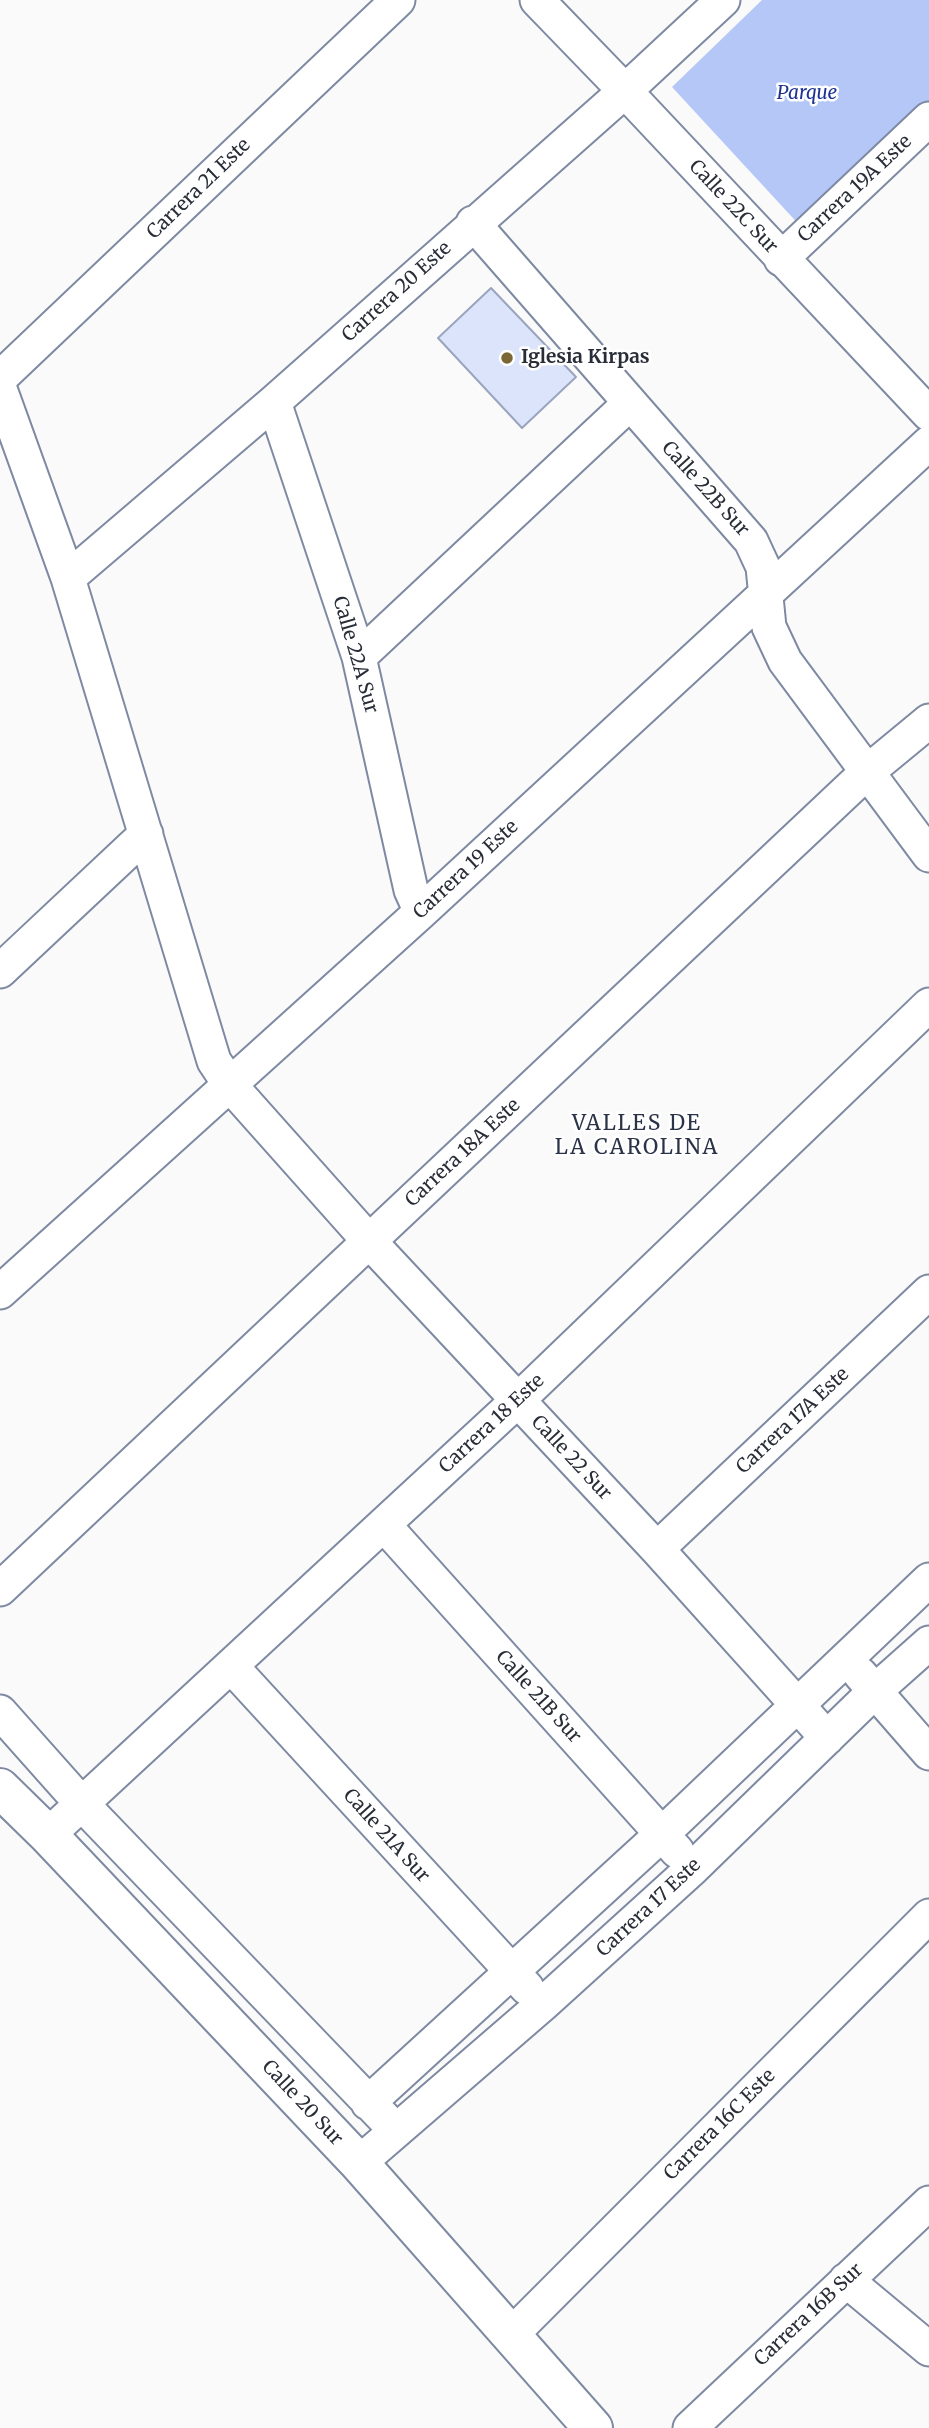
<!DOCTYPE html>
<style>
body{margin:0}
canvas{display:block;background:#fafafa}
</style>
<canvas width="929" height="2428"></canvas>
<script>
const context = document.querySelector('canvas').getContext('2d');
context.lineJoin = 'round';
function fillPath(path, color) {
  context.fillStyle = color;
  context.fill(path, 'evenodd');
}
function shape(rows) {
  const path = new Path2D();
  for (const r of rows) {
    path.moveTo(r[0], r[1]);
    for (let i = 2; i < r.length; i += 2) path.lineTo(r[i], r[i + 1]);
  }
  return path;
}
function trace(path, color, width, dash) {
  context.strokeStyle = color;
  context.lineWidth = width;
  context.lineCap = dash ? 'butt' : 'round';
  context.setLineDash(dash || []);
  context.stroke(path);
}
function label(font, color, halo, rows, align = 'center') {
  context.font = font + ' Merriweather,serif';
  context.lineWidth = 5;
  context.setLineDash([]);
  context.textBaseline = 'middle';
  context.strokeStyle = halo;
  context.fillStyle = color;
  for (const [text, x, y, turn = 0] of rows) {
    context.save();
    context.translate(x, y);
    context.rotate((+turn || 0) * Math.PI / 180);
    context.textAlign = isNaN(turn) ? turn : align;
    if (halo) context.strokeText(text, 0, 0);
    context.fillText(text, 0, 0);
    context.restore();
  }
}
fillPath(shape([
 [762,0,929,0,929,112,804,230,672,87]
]), '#b5c7f6');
const building = shape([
 [491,288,576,377,522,428,438,338,491,288]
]);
fillPath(building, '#dbe4fa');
trace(building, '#99a4be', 2);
const street = shape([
 [537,0,625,91,929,414],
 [473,223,751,541,763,567,769,627,785,661,929,855],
 [781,259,929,119],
 [0,378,398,0],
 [0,389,68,578,214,1061,230,1085,369,1241,657,1549,827,1738],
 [274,402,359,657,411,890,421,912],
 [68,578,274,402,625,91,723,0],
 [359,657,629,404],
 [0,971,146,834],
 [0,1292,421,912,929,443],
 [384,1525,677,1851],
 [657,1549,929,1292],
 [0,1589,866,773,929,721],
 [231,1666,527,1988],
 [860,1674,929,1753],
 [0,1712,81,1803,384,2118],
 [48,1835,517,1401,929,1005],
 [368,2103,662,1834,929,1580],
 [359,2163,543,2004,693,1868,875,1691,929,1643],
 [846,2280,929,2349],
 [511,2335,929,1916],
 [690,2428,929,2203]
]);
const secondary = shape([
 [0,1788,48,1835,359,2163,593,2428]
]);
trace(street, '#7e89a2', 37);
trace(secondary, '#7e89a2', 42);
trace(street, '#fff', 33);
trace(secondary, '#fff', 38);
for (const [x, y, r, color] of [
 [507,358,7,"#7b6736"]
]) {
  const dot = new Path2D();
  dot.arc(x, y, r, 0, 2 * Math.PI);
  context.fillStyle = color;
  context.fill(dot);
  trace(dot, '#fff', 2.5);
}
label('italic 19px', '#1e3292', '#fff', [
 ["Parque",807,94]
]);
label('19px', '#292d37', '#fff', [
 ["Carrera 21 Este",199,189,-44],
 ["Carrera 19A Este",855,189,-43],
 ["Calle 22C Sur",733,207,47],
 ["Carrera 20 Este",397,292,-42],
 ["Calle 22B Sur",705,489,48],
 ["Calle 22A Sur",355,655,74],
 ["Carrera 19 Este",466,870,-43],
 ["Carrera 18A Este",463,1153,-43],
 ["Carrera 17A Este",793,1421,-43],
 ["Carrera 18 Este",492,1424,-43],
 ["Calle 22 Sur",571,1458,47],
 ["Calle 21B Sur",538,1697,48],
 ["Calle 21A Sur",386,1836,48],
 ["Carrera 17 Este",649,1908,-43],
 ["Calle 20 Sur",302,2103,47],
 ["Carrera 16C Este",720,2125,-45],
 ["Carrera 16B Sur",809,2315,-43]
]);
label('bold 19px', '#292d37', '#fff', [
 ["Iglesia Kirpas",521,358]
], 'left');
context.letterSpacing = '2px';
label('21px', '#2a3348', '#fff', [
 ["VALLES DE",637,1124],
 ["LA CAROLINA",637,1148]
]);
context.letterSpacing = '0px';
</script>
